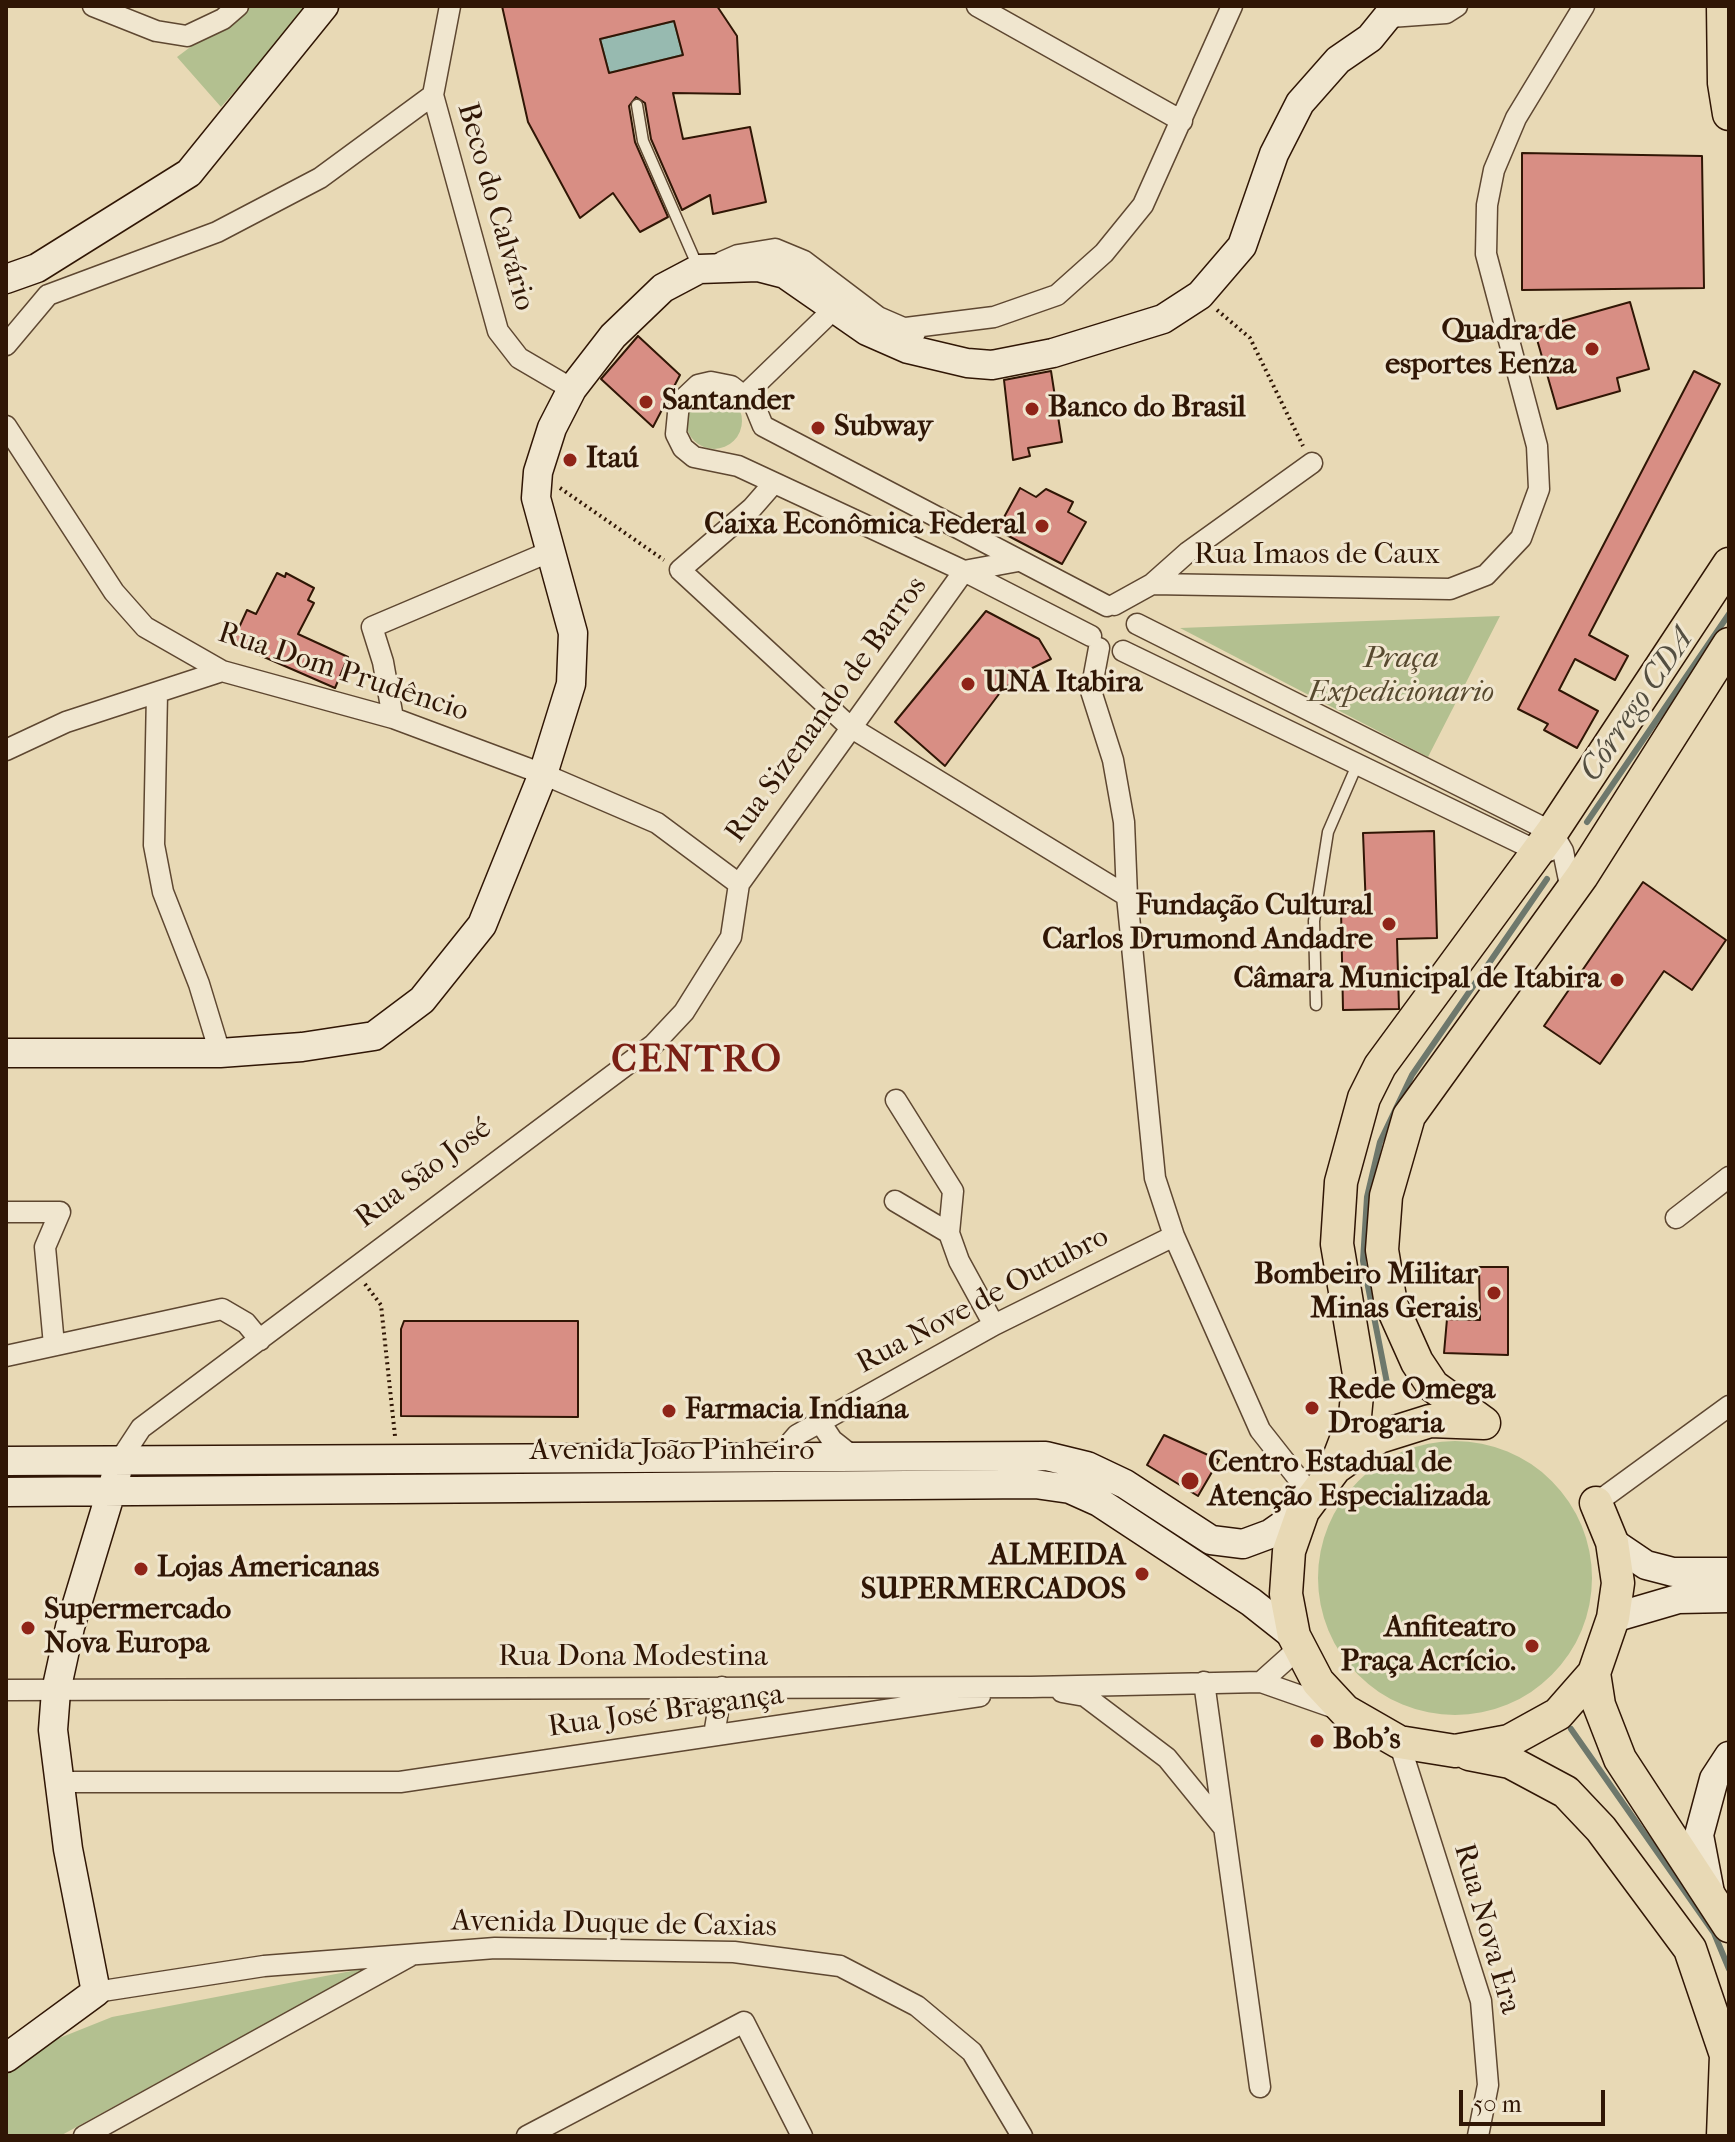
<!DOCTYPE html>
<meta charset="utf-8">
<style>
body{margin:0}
#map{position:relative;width:1735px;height:2142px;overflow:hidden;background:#e8d9b5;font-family:"IM FELL French Canon",serif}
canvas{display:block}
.frame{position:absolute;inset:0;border:8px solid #301605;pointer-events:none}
.scale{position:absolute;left:1459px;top:2090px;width:146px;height:36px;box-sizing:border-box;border:4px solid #301605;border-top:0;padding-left:10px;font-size:24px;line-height:28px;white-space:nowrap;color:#301605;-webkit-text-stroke:6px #f0e6cf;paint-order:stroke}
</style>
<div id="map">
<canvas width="1735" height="2142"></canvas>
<div class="frame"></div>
<div class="scale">50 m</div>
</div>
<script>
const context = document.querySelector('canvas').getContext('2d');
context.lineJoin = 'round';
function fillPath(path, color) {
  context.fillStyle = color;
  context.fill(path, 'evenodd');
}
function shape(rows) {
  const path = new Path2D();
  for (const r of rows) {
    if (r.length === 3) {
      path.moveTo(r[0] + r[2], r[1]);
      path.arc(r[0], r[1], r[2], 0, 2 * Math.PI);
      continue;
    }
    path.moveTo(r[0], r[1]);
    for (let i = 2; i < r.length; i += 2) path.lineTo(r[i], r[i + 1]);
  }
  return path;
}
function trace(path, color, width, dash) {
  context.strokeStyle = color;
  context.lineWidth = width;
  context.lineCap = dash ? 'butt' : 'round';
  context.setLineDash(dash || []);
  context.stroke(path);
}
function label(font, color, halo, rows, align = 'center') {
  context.font = font + ' "IM FELL French Canon",serif';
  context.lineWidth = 6;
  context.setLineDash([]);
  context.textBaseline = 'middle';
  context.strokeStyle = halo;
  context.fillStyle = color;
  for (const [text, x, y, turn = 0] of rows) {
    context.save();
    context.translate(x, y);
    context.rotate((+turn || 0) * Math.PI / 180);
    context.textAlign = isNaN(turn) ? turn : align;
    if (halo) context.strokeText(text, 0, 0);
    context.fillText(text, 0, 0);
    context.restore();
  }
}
fillPath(shape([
 [245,6,310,6,221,107,177,57],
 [714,421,28],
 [1500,616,1428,757,1180,628],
 [1455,1578,137],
 [367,1968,60,2136,6,2136,6,2074,42,2045,112,2017]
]), '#b3c090');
const water = shape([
 [674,21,683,55,609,73,600,39,674,21]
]);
fillPath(water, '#97bab0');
trace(water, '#6e786c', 2);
trace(shape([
 [1587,822,1729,614],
 [1389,1393,1363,1261,1367,1197,1380,1142,1412,1075,1547,879],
 [1571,1729,1714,1933,1729,1969]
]), '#6e786c', 6);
const building = shape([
 [502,6,717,6,737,36,740,94,673,93,683,139,750,127,766,202,713,214,710,195,682,210,651,139,645,103,636,97,629,106,635,142,668,217,640,232,613,193,580,218,528,122,502,6],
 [674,21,683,55,609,73,600,39,674,21],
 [1522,153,1702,156,1704,288,1522,290,1522,153],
 [1630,302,1649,369,1617,378,1620,391,1557,409,1534,329,1630,302],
 [638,336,680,375,653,427,601,379,638,336],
 [1051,371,1062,442,1028,448,1030,456,1013,460,1004,380,1051,371],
 [1694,371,1720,384,1589,635,1628,656,1615,680,1575,659,1559,690,1598,711,1577,748,1544,730,1548,724,1518,709,1694,371],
 [1020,488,1036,497,1046,489,1073,502,1068,512,1086,522,1062,564,997,530,1020,488],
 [277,573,285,577,286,573,314,588,308,600,314,603,298,634,348,657,335,688,232,643,247,610,256,614,277,573],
 [986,611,1039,639,1051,659,1022,673,999,694,945,766,895,722,986,611],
 [1434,831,1437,938,1397,939,1399,1009,1343,1010,1341,909,1366,909,1363,833,1434,831],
 [1643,882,1726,940,1692,990,1664,971,1600,1064,1544,1026,1643,882],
 [1479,1267,1508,1267,1508,1355,1444,1353,1447,1319,1480,1320,1479,1267],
 [404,1321,578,1321,578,1417,401,1416,401,1329,404,1321],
 [1164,1435,1219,1460,1198,1496,1147,1465,1164,1435]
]);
fillPath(building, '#d88e84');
trace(building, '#301605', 2);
const lane = shape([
 [637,105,643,141,698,267],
 [1316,1005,1314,921,1328,832,1357,765]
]);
const street = shape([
 [93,6,156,31,187,36,223,19,238,6],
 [450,6,433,95,498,331,519,358,572,389],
 [977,6,1182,121],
 [1390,17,1446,13,1457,6],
 [722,262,738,255,775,249,804,261,878,317,915,333],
 [48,295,217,232,320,178,433,95],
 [906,328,994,317,1057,295,1104,253,1143,205,1232,6],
 [6,345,48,295],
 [745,395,835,308],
 [6,426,114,592,145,627,222,671,393,718,543,774,657,823,739,884],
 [773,484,752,508,680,570,850,727,1127,896],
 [964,571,1018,561],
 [1152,584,1450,589,1486,575,1521,538,1539,489,1537,446,1486,254,1487,205,1494,170,1516,118,1584,6],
 [1114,605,1152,584,1188,552,1312,463],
 [1137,624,1552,832,1563,851,1571,890],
 [1091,636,964,571,738,466,694,457,683,448,676,434,679,403,698,385,711,382,731,386,754,404,763,426,1107,606],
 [1099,648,1091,691,1113,760,1124,822,1127,896,1155,1178,1174,1236,1260,1430,1312,1496],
 [1123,651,1537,851,1549,851],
 [157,693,154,845,163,892,199,984,220,1053],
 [393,718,383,662,372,627,549,552],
 [6,750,66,722,222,671],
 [896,1100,953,1191,949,1233,959,1261,994,1325],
 [895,1201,949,1233],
 [6,1212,60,1212,45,1247,54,1345],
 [1676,1218,1729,1177],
 [6,1356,222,1309,246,1323,260,1340],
 [820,1422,832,1440,856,1459],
 [778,1457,797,1435,994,1325,1174,1236],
 [120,1460,141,1428,653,1045,684,1012,731,937,739,884,964,571],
 [1596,1503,1729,1406],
 [1204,1682,1260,2087],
 [1261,1682,1299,1648],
 [6,1690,1031,1687,1261,1682,1338,1709],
 [1062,1692,1085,1696,1167,1758,1224,1828],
 [714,1735,722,1687],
 [1399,1742,1481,2001,1488,2085,1478,2136],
 [60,1782,400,1782,980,1696],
 [96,1992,264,1966,495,1948,734,1952,840,1966,917,2006,972,2052,1022,2136],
 [84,2136,410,1956],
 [527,2136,744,2022,802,2136]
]);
const secondary = shape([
 [6,279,37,268,189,173,324,6],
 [6,1053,220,1053,302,1047,374,1036,422,1000,482,925,543,774,571,684,573,633,536,498,538,472,552,428,572,389,613,336,663,288,699,269,758,267,785,274,867,331,908,349,967,363,992,365,1053,353,1163,319,1200,295,1242,246,1274,154,1300,103,1338,60,1370,38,1396,6],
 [6,1461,1046,1456,1087,1466,1125,1484,1211,1540,1243,1544,1270,1534,1303,1511],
 [6,1492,1035,1484,1070,1489,1099,1502,1251,1602,1294,1636],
 [1612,1542,1646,1565,1673,1572,1729,1572],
 [1613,1618,1678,1599,1729,1598],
 [1710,1893,1699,1835,1714,1779,1729,1756],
 [6,2058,96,1992,68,1849,53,1730,56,1691,70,1627,117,1472]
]);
const primary = shape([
 [1723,6,1724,83,1729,114],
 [1484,1423,1433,1386,1417,1362,1391,1304,1382,1250,1386,1196,1409,1116,1582,876,1729,644],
 [1484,1423,1430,1421,1379,1437,1335,1468,1303,1511,1289,1551,1286,1594,1294,1636,1318,1682,1345,1711,1399,1742,1455,1751,1509,1741,1558,1714,1594,1673,1613,1618,1618,1583,1612,1542,1596,1503],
 [1335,1468,1355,1416,1359,1374,1337,1244,1341,1182,1364,1098,1380,1066,1552,832,1729,564],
 [1594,1673,1599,1705,1620,1759,1729,1926],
 [1469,1754,1510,1762,1566,1792,1601,1829,1690,1949,1726,2055,1723,2136]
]);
trace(lane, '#5e4731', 13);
trace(street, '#5e4731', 23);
trace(secondary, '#301605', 31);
trace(primary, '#301605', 35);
trace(shape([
 [1217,310,1250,338,1303,446],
 [560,488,664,560],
 [365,1284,381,1305,395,1436]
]), '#301605', 4, [2, 4]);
trace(lane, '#f0e6cf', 10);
trace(street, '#f0e6cf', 20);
trace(secondary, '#f0e6cf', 28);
trace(primary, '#e8d9b5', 32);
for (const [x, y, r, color] of [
 [1592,349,8,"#8f2418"],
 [646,402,8,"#8f2418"],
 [1032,409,8,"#8f2418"],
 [818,428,8,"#8f2418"],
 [570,460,8,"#8f2418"],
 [1042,526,8,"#8f2418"],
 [968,684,8,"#8f2418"],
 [1389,924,8,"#8f2418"],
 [1617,980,8,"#8f2418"],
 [1494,1293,8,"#8f2418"],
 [1312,1408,8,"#8f2418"],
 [669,1411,8,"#8f2418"],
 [1190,1481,10,"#8f2418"],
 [141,1569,8,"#8f2418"],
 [1142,1574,8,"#8f2418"],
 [28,1628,8,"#8f2418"],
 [1532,1646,8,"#8f2418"],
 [1317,1741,8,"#8f2418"]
]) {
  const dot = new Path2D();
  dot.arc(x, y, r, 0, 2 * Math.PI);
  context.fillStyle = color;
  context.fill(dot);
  trace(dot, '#f0e6cf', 3);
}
label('30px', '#301605', '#f0e6cf', [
 ["Beco do Calvário",495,207,74],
 ["Rua Imaos de Caux",1317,556],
 ["Rua Dom Prudêncio",343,673,18],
 ["Rua Sizenando de Barros",827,710,-54],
 ["Rua São José",424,1174,-37],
 ["Rua Nove de Outubro",983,1301,-28],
 ["Avenida João Pinheiro",672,1452],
 ["Rua Dona Modestina",633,1658],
 ["Rua José Bragança",666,1712,-8],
 ["Avenida Duque de Caxias",614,1925,1],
 ["Rua Nova Era",1486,1929,74]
]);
label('bold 30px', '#301605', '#f0e6cf', [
 ["Quadra de",1576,332,"right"],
 ["esportes Eenza",1576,366,"right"],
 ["Santander",662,402],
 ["Banco do Brasil",1048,409],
 ["Subway",834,428],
 ["Itaú",586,460],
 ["Caixa Econômica Federal",1026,526,"right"],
 ["UNA Itabira",984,684],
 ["Fundação Cultural",1373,907,"right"],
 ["Carlos Drumond Andadre",1373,941,"right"],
 ["Câmara Municipal de Itabira",1601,980,"right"],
 ["Bombeiro Militar",1478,1276,"right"],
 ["Minas Gerais",1478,1310,"right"],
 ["Rede Omega",1328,1391],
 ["Drogaria",1328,1425],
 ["Farmacia Indiana",685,1411],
 ["Centro Estadual de",1208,1464],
 ["Atenção Especializada",1208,1498],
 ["ALMEIDA",1126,1557,"right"],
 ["SUPERMERCADOS",1126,1591,"right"],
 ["Lojas Americanas",157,1569],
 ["Supermercado",44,1611],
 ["Nova Europa",44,1645],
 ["Anfiteatro",1516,1629,"right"],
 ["Praça Acrício.",1516,1663,"right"],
 ["Bob's",1333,1741]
], 'left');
label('italic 30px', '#57492f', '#f0e6cf', [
 ["Praça",1401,660],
 ["Expedicionario",1401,694]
]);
label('italic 32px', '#544f41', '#f0e6cf', [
 ["Córrego CDA",1638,705,-56]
]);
context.letterSpacing = '2px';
label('bold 38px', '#7a1f14', '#f0e6cf', [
 ["CENTRO",697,1062]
]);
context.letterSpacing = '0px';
</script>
